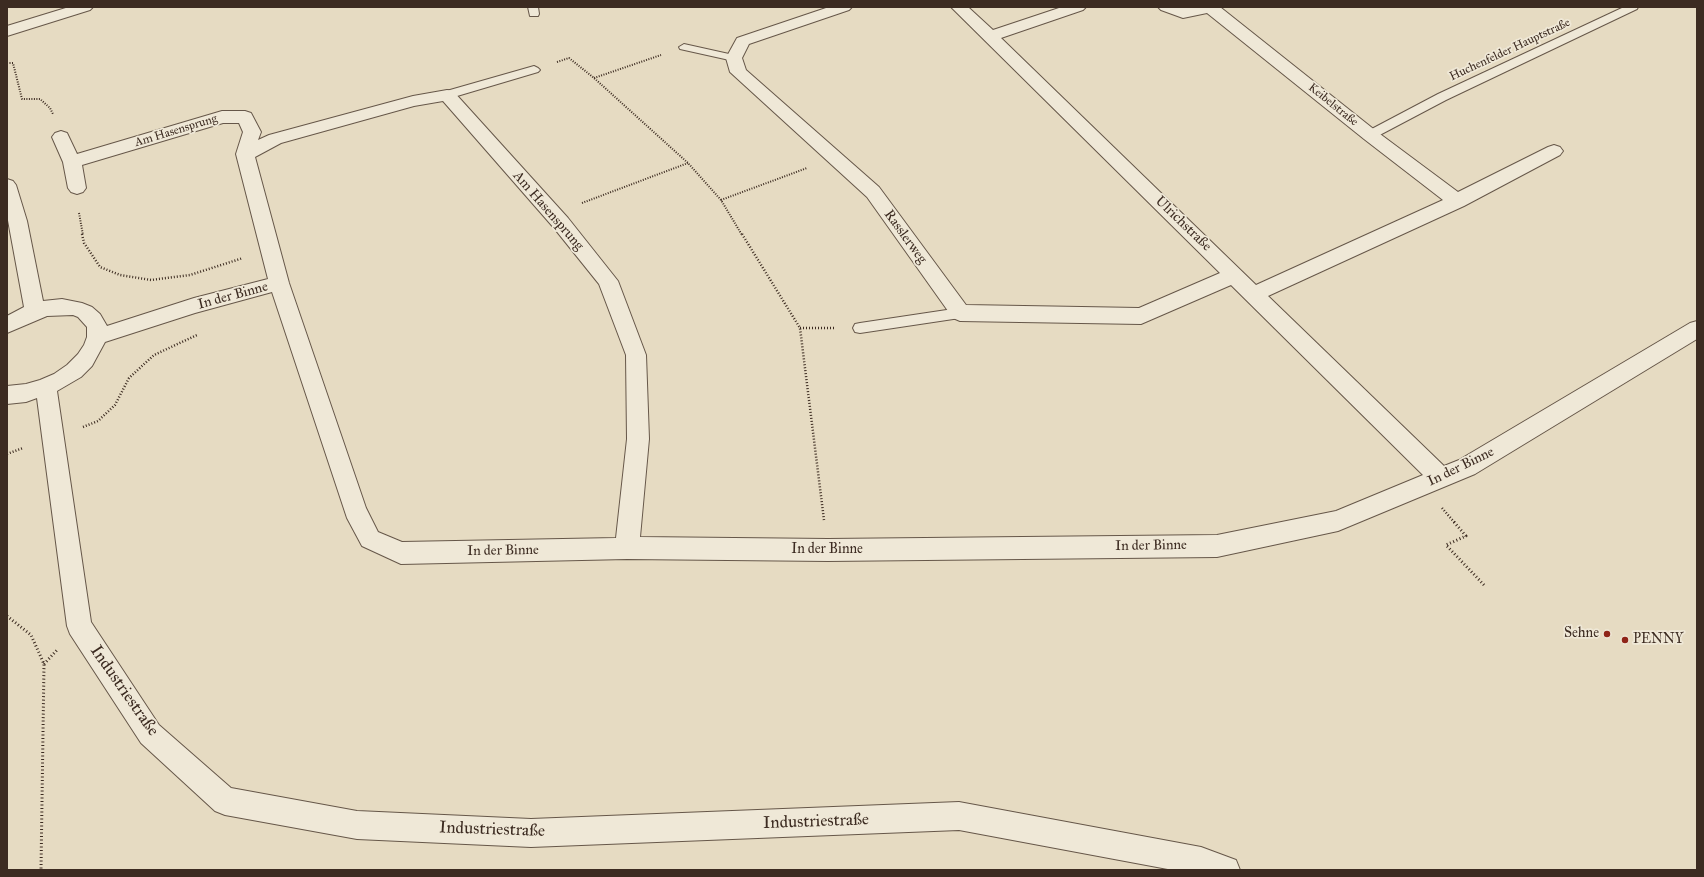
<!DOCTYPE html>
<meta charset="utf-8">
<style>
body{margin:0}
#map{position:relative;width:1704px;height:877px;overflow:hidden;background:#e6dbc2;font-family:"IM FELL Great Primer",serif}
canvas{display:block}
.frame{position:absolute;inset:0;border:8px solid #3c2b21;pointer-events:none}
</style>
<div id="map">
<canvas width="1704" height="877"></canvas>
<div class="frame"></div>
</div>
<script>
const context = document.querySelector('canvas').getContext('2d');
context.lineJoin = 'round';
function shape(rows) {
  const path = new Path2D();
  for (const r of rows) {
    path.moveTo(r[0], r[1]);
    for (let i = 2; i < r.length; i += 2) path.lineTo(r[i], r[i + 1]);
  }
  return path;
}
function trace(path, color, width, dash) {
  context.strokeStyle = color;
  context.lineWidth = width;
  context.lineCap = dash ? 'butt' : 'round';
  context.setLineDash(dash || []);
  context.stroke(path);
}
function fillPath(path, color) {
  context.fillStyle = color;
  context.fill(path, 'evenodd');
}
function label(font, color, halo, rows, align = 'center') {
  context.font = font + ' "IM FELL Great Primer",serif';
  context.lineWidth = 3.5;
  context.setLineDash([]);
  context.textBaseline = 'middle';
  context.strokeStyle = halo;
  context.fillStyle = color;
  for (const [text, x, y, turn = 0] of rows) {
    context.save();
    context.translate(x, y);
    context.rotate((+turn || 0) * Math.PI / 180);
    context.textAlign = isNaN(turn) ? turn : align;
    if (halo) context.strokeText(text, 0, 0);
    context.fillText(text, 0, 0);
    context.restore();
  }
}
const lane = shape([
 [528,7,538,7,539,14,538,16,530,16,528,7],
 [1624,7,1638,7,1637,9,1446,100,1374,138,1366,138,1364,135,1366,132,1438,94,1624,7],
 [684,44,738,56,740,58,738,60,734,61,680,49,679,47,684,44],
 [534,66,538,68,540,70,538,72,447,99,443,98,441,95,443,92,534,66],
 [960,308,965,309,967,313,965,317,960,318,860,333,855,332,853,328,855,324,860,323,960,308]
]);
const street = shape([
 [69,7,93,7,90,10,7,36,7,26,69,7],
 [829,7,852,7,849,10,749,44,742,58,746,70,879,187,966,305,1139,308,1220,273,951,7,968,7,993,30,1062,7,1086,7,1083,10,1001,38,1256,285,1443,200,1364,139,1207,13,1183,18,1161,10,1158,7,1220,7,1376,131,1458,192,1548,147,1554,145,1560,147,1563,151,1560,155,1464,206,1268,296,1444,466,1459,460,1690,323,1697,321,1697,339,1475,474,1338,531,1217,557,828,561,627,559,401,564,362,546,347,518,272,292,195,313,105,342,92,366,81,377,57,391,91,622,159,725,231,788,357,811,531,819,959,802,1201,847,1236,860,1240,870,1173,870,959,830,531,847,357,839,225,815,215,811,141,743,70,634,67,626,37,398,26,402,7,404,7,386,26,384,40,380,54,374,67,365,78,354,84,345,87,337,87,327,78,317,73,315,47,316,7,333,7,316,24,307,7,215,7,179,13,181,16,185,27,221,43,301,62,299,82,303,92,307,100,314,107,326,194,298,268,279,236,154,243,132,239,123,223,123,82,165,86,188,83,192,77,194,71,192,68,188,63,162,52,137,55,133,61,131,67,133,77,154,222,111,245,111,251,113,261,132,258,140,269,135,413,96,447,90,453,91,568,218,618,281,646,355,649,439,640,537,828,539,1217,535,1336,511,1423,475,1231,285,1141,324,960,321,953,318,867,197,730,72,726,58,737,38,829,7],
 [443,101,554,228,599,284,626,355,627,439,616,538,402,542,378,532,366,508,289,283,255,157,281,143,414,106,443,101]
]);
trace(lane, '#665749', 2);
trace(street, '#665749', 2);
trace(shape([
 [557,62,569,58,594,78,688,163,721,200,742,235],
 [7,63,13,63,22,99,40,99,50,108,53,114],
 [594,78,661,55],
 [721,200,807,168],
 [582,203,688,163],
 [79,213,83,235]
]), '#3c2b21', 2, [1, 1.5]);
trace(shape([
 [82,234,84,243,100,267,120,275,151,280,190,275,243,258],
 [742,234,800,328,824,520],
 [800,328,836,328],
 [83,427,98,421,115,405,129,378,154,355,197,335],
 [7,454,23,448],
 [1442,508,1455,523]
]), '#3c2b21', 2.5, [1, 2]);
trace(shape([
 [1454,522,1466,536,1446,545,1485,586],
 [7,616,31,635,44,664,41,870],
 [44,664,57,650]
]), '#3c2b21', 3, [1, 2.5]);
fillPath(lane, '#efe8d7');
fillPath(street, '#efe8d7');
for (const [x, y, r, color] of [
 [1607,634,4,"#8f2418"],
 [1625,640,4,"#8f2418"]
]) {
  const dot = new Path2D();
  dot.arc(x, y, r, 0, 2 * Math.PI);
  context.fillStyle = color;
  context.fill(dot);
  trace(dot, '#efe8d7', 1.5);
}
label('12px', '#3c2b21', '#efe8d7', [
 ["Huchenfelder Hauptstraße",1510,50,-25],
 ["Keibelstraße",1333,105,39],
 ["Am Hasensprung",176,131,-17]
]);
label('14px', '#3c2b21', '#efe8d7', [
 ["Am Hasensprung",548,211,49],
 ["Ulrichstraße",1183,224,44],
 ["Rasslerweg",905,237,54],
 ["In der Binne",233,296,-15],
 ["In der Binne",1461,467,-26],
 ["In der Binne",1151,546,-1],
 ["In der Binne",827,550],
 ["In der Binne",503,551,-1]
]);
label('14px', '#3c2b21', '#efe8d7', [
 ["Sehne",1599,634],
 ["PENNY",1633,640,"left"]
], 'right');
label('17px', '#3c2b21', '#efe8d7', [
 ["Industriestraße",124,691,55],
 ["Industriestraße",816,822,-2],
 ["Industriestraße",492,830,2]
]);
</script>
